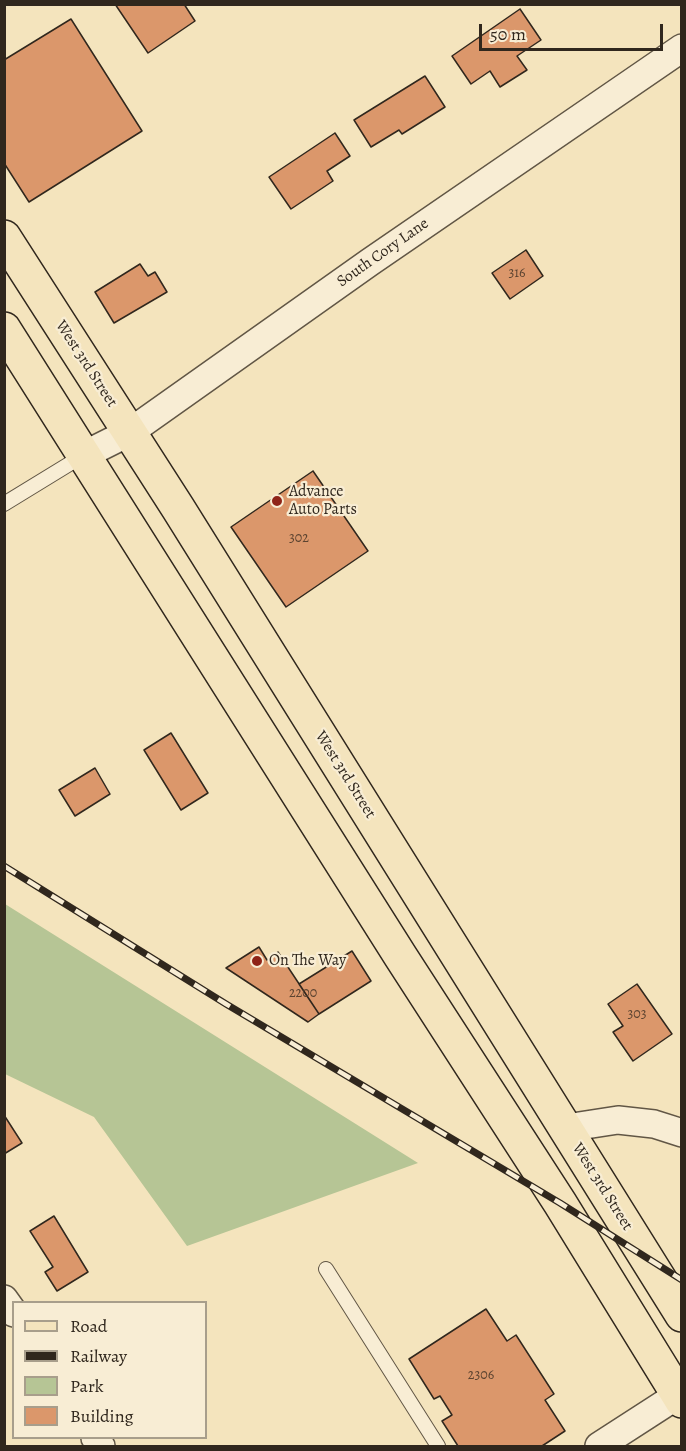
<!DOCTYPE html>
<style>
body{margin:0}
#map{position:relative;width:686px;height:1451px;overflow:hidden;background:#f4e4bd;font-family:Alegreya,serif}
canvas{display:block}
.frame{position:absolute;inset:0;border:6px solid #30271d;pointer-events:none}
.legend{position:absolute;left:12px;top:1301px;width:195px;height:138px;box-sizing:border-box;background:#f8edd4;border:2px solid #a89e8b;margin:0;padding:8px 10px;list-style:none;font-size:18px;color:#30271d}
.legend li{display:flex;align-items:center;gap:12px;height:30px}
.legend b{width:30px;border:2px solid #a89e8b}
.scale{position:absolute;left:479px;top:24px;width:184px;height:27px;box-sizing:border-box;border:3px solid #30271d;border-top:0;padding-left:8px;font-size:18px;line-height:21px;white-space:nowrap;color:#30271d;-webkit-text-stroke:4px #f8edd4;paint-order:stroke}
</style>
<div id="map">
<canvas width="686" height="1451"></canvas>
<div class="frame"></div>
<ul class="legend">
<li><b style="height:8px;background:#f4e4bd"></b>Road</li>
<li><b style="height:8px;background:#30271d"></b>Railway</li>
<li><b style="height:16px;background:#b6c595"></b>Park</li>
<li><b style="height:16px;background:#db976b"></b>Building</li>
</ul>
<div class="scale">50 m</div>
</div>
<script>
const context = document.querySelector('canvas').getContext('2d');
context.lineJoin = 'round';
function fillPath(path, color) {
  context.fillStyle = color;
  context.fill(path, 'evenodd');
}
function shape(rows) {
  const path = new Path2D();
  for (const r of rows) {
    path.moveTo(r[0], r[1]);
    for (let i = 2; i < r.length; i += 2) path.lineTo(r[i], r[i + 1]);
  }
  return path;
}
function trace(path, color, width, dash) {
  context.strokeStyle = color;
  context.lineWidth = width;
  context.lineCap = dash ? 'butt' : 'round';
  context.setLineDash(dash || []);
  context.stroke(path);
}
function label(font, color, halo, rows, align = 'center') {
  context.font = font + ' Alegreya,serif';
  context.lineWidth = 4.5;
  context.setLineDash([]);
  context.textBaseline = 'middle';
  context.strokeStyle = halo;
  context.fillStyle = color;
  for (const [text, x, y, turn = 0] of rows) {
    context.save();
    context.translate(x, y);
    context.rotate((+turn || 0) * Math.PI / 180);
    context.textAlign = isNaN(turn) ? turn : align;
    if (halo) context.strokeText(text, 0, 0);
    context.fillText(text, 0, 0);
    context.restore();
  }
}
fillPath(shape([
 [5,904,418,1163,187,1246,94,1117,5,1074]
]), '#b6c595');
const building = shape([
 [115,4,184,4,195,21,148,53,115,4],
 [520,9,541,40,517,56,527,70,500,87,490,71,471,84,452,56,520,9],
 [71,19,142,131,29,202,4,163,4,60,71,19],
 [425,76,445,107,402,134,399,130,371,147,354,120,425,76],
 [335,133,350,156,327,171,333,181,291,209,269,177,335,133],
 [526,250,543,276,510,299,492,273,526,250],
 [140,264,148,276,155,272,167,292,114,323,95,292,140,264],
 [313,471,368,551,286,607,231,527,313,471],
 [171,733,208,793,181,810,144,750,171,733],
 [95,768,110,794,75,816,59,790,95,768],
 [259,947,267,960,278,952,319,1014,308,1022,226,968,259,947],
 [352,951,371,981,319,1014,299,984,352,951],
 [637,984,672,1034,633,1061,613,1032,623,1026,608,1004,637,984],
 [4,1115,22,1143,4,1154,4,1115],
 [54,1216,88,1272,57,1291,45,1272,53,1267,30,1231,54,1216],
 [486,1309,507,1341,516,1335,554,1394,545,1400,565,1431,542,1446,458,1446,442,1421,452,1415,440,1396,434,1399,409,1359,486,1309]
]);
fillPath(building, '#db976b');
trace(building, '#30271d', 1.5);
const service = shape([
 [4,504,84,455],
 [326,1269,438,1446]
]);
const minor = shape([
 [84,455,130,432,370,262,682,48],
 [566,1128,618,1120,654,1124,682,1133],
 [4,1299,14,1313],
 [95,1438,101,1446],
 [599,1446,678,1395]
]);
const primary = shape([
 [4,237,178,508,682,1315],
 [4,329,401,957,560,1203,682,1401]
]);
trace(service, '#615645', 16);
trace(minor, '#615645', 30);
trace(primary, '#30271d', 36);
trace(service, '#f8edd4', 14);
trace(minor, '#f8edd4', 27);
trace(primary, '#f4e4bd', 33);
const rail = shape([
 [4,866,226,1004,560,1203,682,1280]
]);
trace(rail, '#30271d', 7);
trace(rail, '#f8edd4', 4.5, [14]);
for (const [x, y, r, color] of [
 [277,501,6,"#8f2418"],
 [257,961,6,"#8f2418"]
]) {
  const dot = new Path2D();
  dot.arc(x, y, r, 0, 2 * Math.PI);
  context.fillStyle = color;
  context.fill(dot);
  trace(dot, '#f8edd4', 2);
}
label('14px', '#5b4330', null, [
 ["316",517,274],
 ["302",299,539],
 ["2200",303,994],
 ["303",637,1015],
 ["2306",481,1376]
]);
label('16px', '#30271d', '#f8edd4', [
 ["South Cory Lane",383,253,-35],
 ["West 3rd Street",86,364,57],
 ["West 3rd Street",345,775,58],
 ["West 3rd Street",602,1187,58]
]);
label('16px', '#30271d', '#f8edd4', [
 ["Advance",289,492],
 ["Auto Parts",289,510],
 ["On The Way",269,961]
], 'left');
</script>
